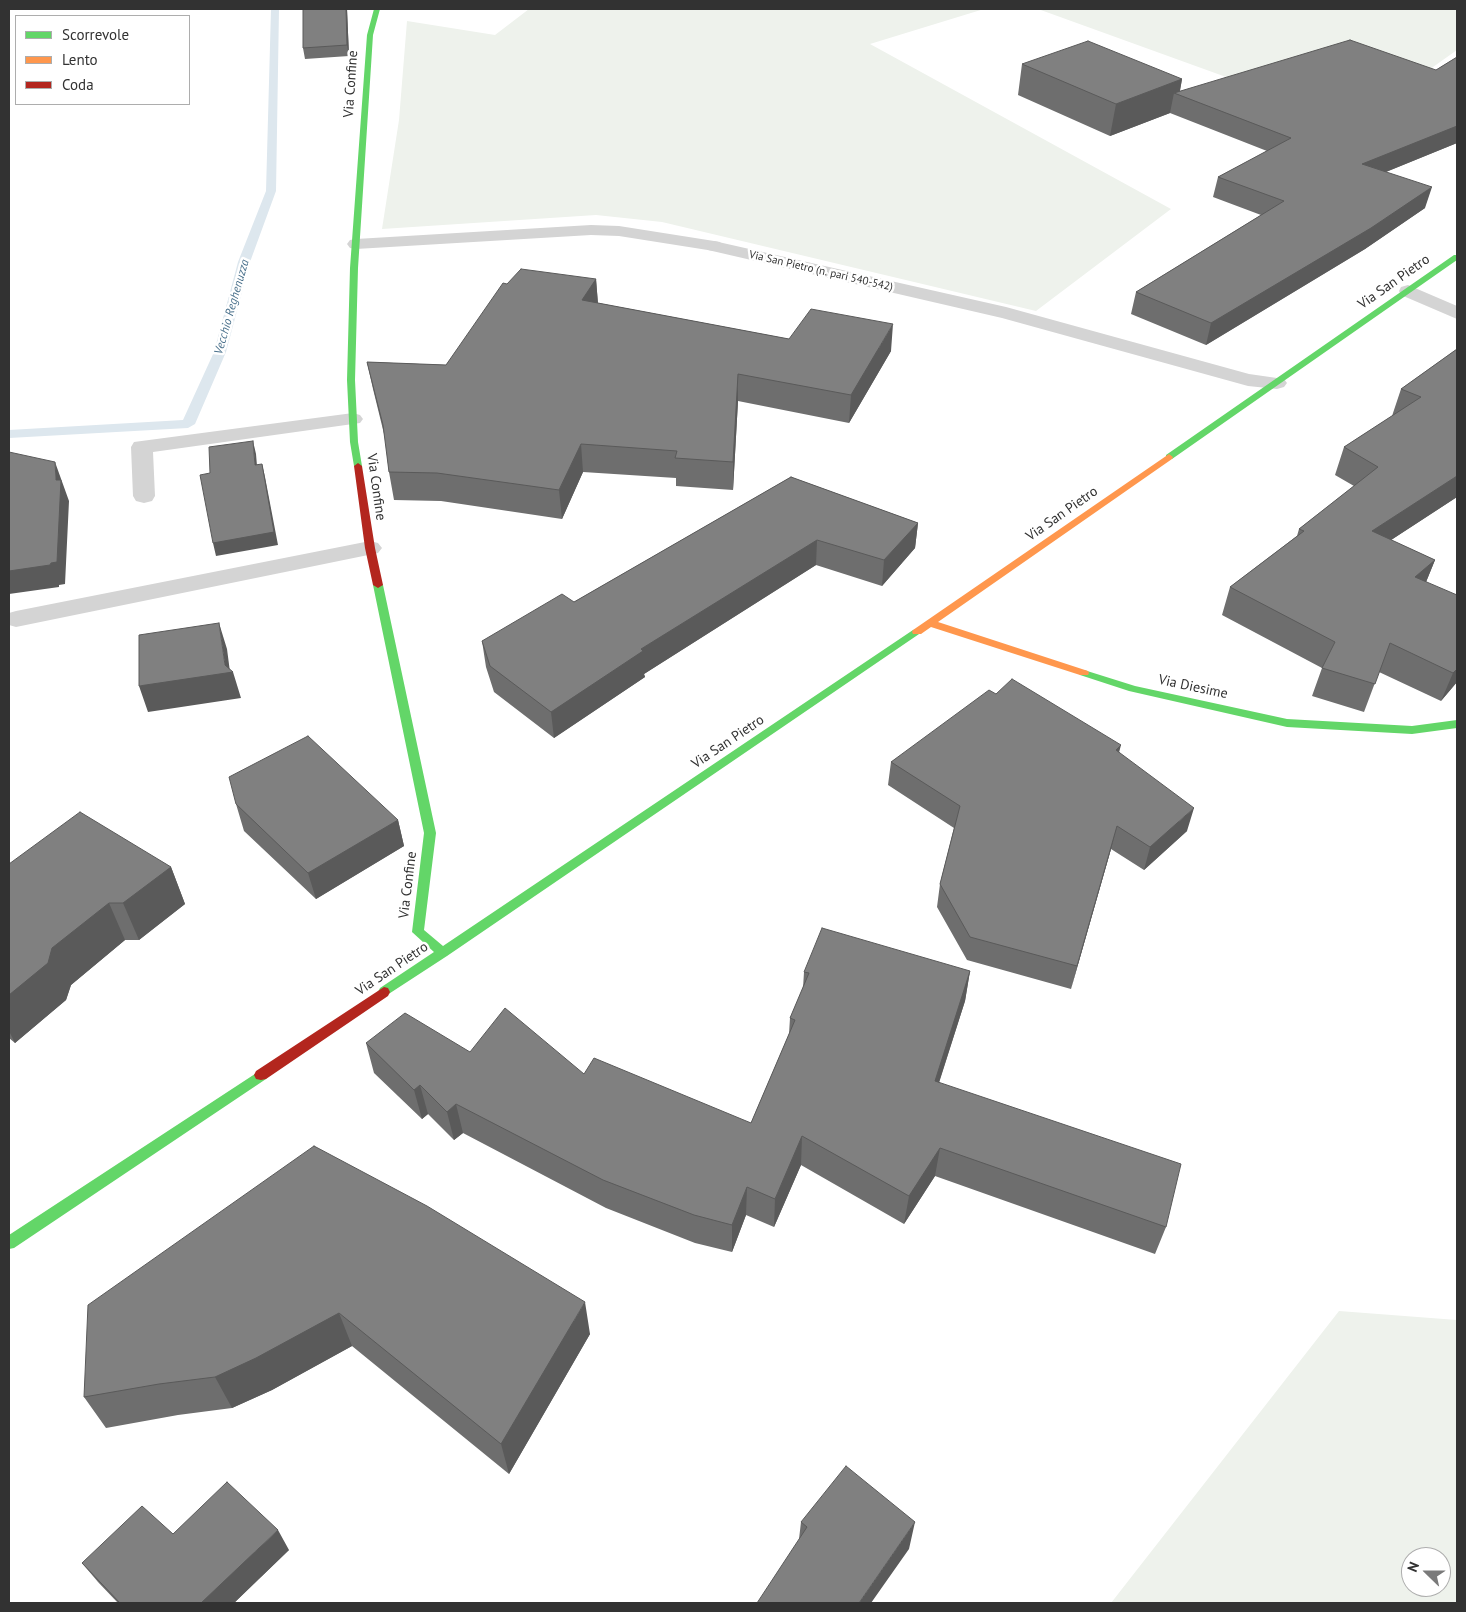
<!DOCTYPE html>
<style>
body{margin:0}
#map{position:relative;width:1466px;height:1612px;overflow:hidden;background:#fff;font-family:"PT Sans",sans-serif}
canvas{display:block}
.frame{position:absolute;inset:0;border:10px solid #323232;pointer-events:none}
.legend{position:absolute;left:15px;top:15px;width:175px;height:90px;box-sizing:border-box;background:#fff;border:1px solid #adadad;margin:0;padding:6px 9px;list-style:none;font-size:15px;color:#323232}
.legend li{display:flex;align-items:center;gap:10px;height:25px}
.legend b{width:25px;border:1px solid #adadad}
.north{position:absolute;left:1401px;top:1547px;width:50px;height:50px;box-sizing:border-box;background:#fff;border:1px solid #adadad;border-radius:50%;rotate:292deg;font-size:14px;font-weight:700;line-height:20px;text-align:center;color:#323232}
.north::after{content:'';display:block;margin:auto;width:18px;height:22px;background:#7a7a7a;clip-path:polygon(50% 0,100% 100%,50% 72%,0 100%)}
</style>
<div id="map">
<canvas width="1466" height="1612"></canvas>
<div class="frame"></div>
<ul class="legend">
<li><b style="height:6px;background:#63d668"></b>Scorrevole</li>
<li><b style="height:6px;background:#ff974d"></b>Lento</li>
<li><b style="height:6px;background:#b3261e"></b>Coda</li>
</ul>
<div class="north">N</div>
</div>
<script>
const context = document.querySelector('canvas').getContext('2d');
context.lineJoin = 'round';
function fillPath(path, color) {
  context.fillStyle = color;
  context.fill(path, 'evenodd');
}
function shape(rows) {
  const path = new Path2D();
  for (const r of rows) {
    path.moveTo(r[0], r[1]);
    for (let i = 2; i < r.length; i += 2) path.lineTo(r[i], r[i + 1]);
  }
  return path;
}
function trace(path, color, width, dash) {
  context.strokeStyle = color;
  context.lineWidth = width;
  context.lineCap = dash ? 'butt' : 'round';
  context.setLineDash(dash || []);
  context.stroke(path);
}
function label(font, color, halo, rows, align = 'center') {
  context.font = font + ' "PT Sans",sans-serif';
  context.lineWidth = 5;
  context.setLineDash([]);
  context.textBaseline = 'middle';
  context.strokeStyle = halo;
  context.fillStyle = color;
  for (const [text, x, y, turn = 0] of rows) {
    context.save();
    context.translate(x, y);
    context.rotate((+turn || 0) * Math.PI / 180);
    context.textAlign = isNaN(turn) ? turn : align;
    if (halo) context.strokeText(text, 0, 0);
    context.fillText(text, 0, 0);
    context.restore();
  }
}
fillPath(shape([
 [529,9,984,9,870,44,1171,209,1036,311,662,222,596,215,382,229,399,120,407,21,495,35],
 [1038,9,1457,9,1457,50,1409,84,1262,90],
 [1339,1311,1457,1320,1457,1603,1111,1603],
 [1411,1557,1441,1557,1441,1587,1411,1587]
]), '#eef2ec');
fillPath(shape([
 [271,9,279,9,276,191,250,262,226,352,195,424,188,428,9,438,9,430,183,420,214,352,238,262,266,191,271,9]
]), '#dde7ee');
fillPath(shape([
 [714,241,1006,307,1249,374,1284,379,1287,383,1284,387,1277,389,1248,386,1002,318,708,250,705,246,708,242,714,241],
 [353,413,360,415,363,419,360,423,153,452,155,496,152,501,144,503,136,501,133,496,131,447,134,442,353,413],
 [370,541,378,543,382,548,378,553,16,627,9,625,9,613,16,611,370,541]
]), '#d4d4d4');
fillPath(shape([
 [591,225,619,226,714,241,720,242,723,246,720,250,714,251,619,236,591,235,356,249,350,248,347,244,350,240,356,239,591,225],
 [1408,285,1457,306,1457,319,1401,295,1399,291,1401,287,1408,285]
]), '#d4d4d4');
fillPath(shape([
 [374,9,380,9,373,35,358,268,355,380,358,442,362,466,358,469,354,466,350,442,347,380,350,268,367,35,374,9],
 [1454,255,1457,255,1457,260,1172,459,1166,459,1166,455,1454,255],
 [378,582,383,585,436,833,424,930,443,946,913,630,917,629,922,632,447,956,384,997,380,996,378,992,380,988,434,952,412,932,424,833,373,585,378,582],
 [1084,670,1135,686,1287,719,1412,726,1457,720,1457,728,1412,734,1287,727,1129,691,1080,675,1079,673,1080,671,1084,670],
 [261,1070,266,1071,268,1075,266,1079,14,1248,9,1249,9,1235,261,1070]
]), '#63d668');
fillPath(shape([
 [1169,454,1173,457,1172,459,938,622,1088,671,1089,673,1088,675,1080,675,931,627,921,634,913,634,912,632,913,630,1169,454]
]), '#ff974d');
fillPath(shape([
 [358,463,362,466,375,548,383,585,378,588,373,585,365,548,354,466,358,463],
 [384,987,388,988,390,992,388,996,266,1079,261,1080,256,1079,254,1075,256,1071,384,987]
]), '#b3261e');
fillPath(shape([
 [347,9,349,56,305,59,303,48],
 [1457,57,1457,143,1386,172,1425,208,1365,249,1206,345,1131,314,1136,292,1261,215,1213,197,1218,177,1267,151,1170,113,1110,136,1018,95,1022,64,1182,79,1180,91,1436,70],
 [596,279,598,303,789,339,891,351,849,423,738,401,733,490,676,486,676,478,583,472,562,519,441,501,394,500,389,472,385,438,373,389,367,362,446,365,507,284],
 [1457,349,1457,497,1391,540,1435,560,1426,582,1457,682,1441,701,1379,672,1364,712,1312,696,1322,668,1222,615,1230,587,1297,536,1299,529,1354,486,1335,475,1344,447,1392,416,1401,389],
 [791,477,918,523,915,548,882,586,816,565,644,674,645,677,554,738,494,692,486,667,482,641,574,602],
 [996,694,1119,752,1187,831,1144,870,1111,849,1071,989,967,960,937,907,940,884,954,828,888,785,891,762],
 [236,804,398,820,404,846,316,899,244,831],
 [9,864,171,867,185,904,139,940,125,940,71,985,66,1000,15,1043,9,1038],
 [970,971,965,1001,939,1083,1166,1227,1155,1254,935,1176,904,1224,801,1165,774,1227,746,1215,732,1252,695,1243,606,1208,463,1133,454,1140,428,1114,422,1119,374,1073,366,1043,470,1052,584,1074,751,1123,789,1034,790,1018,803,988,804,972],
 [314,1146,590,1334,509,1474,352,1346,272,1390,232,1408,178,1415,106,1428,84,1397],
 [801,1522,909,1549,799,1539],
 [289,1550,234,1603,118,1603,98,1582,82,1563]
]), '#6e6e6e');
fillPath(shape([
 [346,9,347,9,349,56,347,45],
 [1182,79,1179,95,1174,93,1170,113,1110,136,1116,104],
 [1457,126,1457,143,1356,184,1362,164],
 [1432,187,1425,208,1365,249,1206,345,1211,323],
 [596,279,598,305,582,300],
 [893,324,891,351,849,423,851,395],
 [738,374,738,401,733,490,733,462],
 [253,441,256,454,258,478,255,465],
 [581,444,583,472,562,519,559,490],
 [55,462,69,501,65,584,59,585,59,587,9,594,9,571,56,480],
 [262,464,265,477,278,545,216,556,213,543],
 [1457,476,1457,497,1362,559,1372,531],
 [918,523,915,548,882,586,884,560],
 [817,540,816,565,644,674,645,677,554,738,551,712,641,649],
 [1435,560,1424,587,1415,577],
 [219,623,227,649,230,672,233,672,241,698,148,712,139,686,225,665],
 [1457,669,1457,682,1441,701,1453,673],
 [1121,745,1115,768,1116,750],
 [1194,808,1187,831,1144,870,1150,847],
 [398,820,404,846,316,899,308,873],
 [1117,826,1111,849,1071,989,1077,966],
 [171,867,185,904,139,940,123,903],
 [109,903,125,940,71,985,66,1000,15,1043,9,1031,9,995,52,948],
 [970,971,965,1001,930,1110,935,1081],
 [420,1085,428,1114,422,1119,414,1090],
 [456,1104,463,1133,454,1140,447,1112],
 [802,1136,801,1165,774,1227,775,1199],
 [940,1148,935,1176,904,1224,909,1196],
 [747,1187,746,1215,732,1252,732,1225],
 [585,1302,590,1334,509,1474,501,1444],
 [339,1313,352,1346,272,1390,232,1408,215,1377],
 [915,1522,909,1549,871,1603,859,1603],
 [278,1530,289,1550,234,1603,201,1603]
]), '#5a5a5a');
const building = shape([
 [303,9,346,9,347,45,303,48,303,9],
 [1350,40,1436,70,1457,57,1457,126,1362,164,1432,187,1371,228,1211,323,1136,292,1284,201,1218,177,1291,138,1174,93,1350,40],
 [1088,41,1182,79,1116,104,1022,64,1088,41],
 [521,269,596,279,582,300,789,339,811,309,893,324,851,395,738,374,733,462,675,458,677,451,581,444,559,490,437,473,389,472,383,425,367,362,446,365,503,283,507,284,521,269],
 [1457,349,1457,476,1372,531,1435,560,1415,577,1457,595,1457,669,1453,673,1390,643,1375,684,1322,668,1335,642,1230,587,1304,531,1299,529,1378,467,1344,447,1421,397,1401,389,1457,349],
 [253,441,255,465,262,464,274,532,213,543,200,475,210,473,209,447,253,441],
 [9,452,55,462,56,480,61,480,57,562,51,563,50,565,9,571,9,452],
 [791,477,918,523,884,560,817,540,641,649,643,651,551,712,490,666,482,641,562,594,574,602,791,477],
 [219,623,225,665,233,672,139,686,139,635,219,623],
 [1012,679,1121,745,1116,750,1194,808,1150,847,1117,826,1077,966,970,937,940,884,960,806,891,762,989,690,996,694,1012,679],
 [308,736,398,820,308,873,236,804,229,777,308,736],
 [80,812,171,867,123,903,109,903,52,948,48,963,9,995,9,864,80,812],
 [822,928,970,971,935,1081,1181,1164,1166,1227,940,1148,909,1196,802,1136,775,1199,747,1187,732,1225,694,1215,603,1180,456,1104,447,1112,420,1085,414,1090,366,1043,405,1013,470,1052,505,1008,584,1074,594,1058,751,1123,795,1020,790,1018,809,973,804,972,822,928],
 [314,1146,427,1206,585,1302,501,1444,339,1313,256,1358,215,1377,159,1384,84,1397,88,1305,314,1146],
 [846,1466,915,1522,859,1603,757,1603,807,1527,801,1522,846,1466],
 [227,1482,278,1530,201,1603,120,1603,82,1563,142,1506,173,1534,227,1482]
]);
fillPath(building, '#808080');
trace(building, '#5a5a5a', 1);
label('11px', '#323232', '#fff', [
 ["Via San Pietro (n. pari 540-542)",821,271,13]
]);
label('italic 12px', '#49708b', '#fff', [
 ["Vecchio Reghenuzza",232,307,-74]
]);
label('14px', '#323232', '#fff', [
 ["Via Confine",351,84,-86],
 ["Via San Pietro",1394,282,-35],
 ["Via Confine",376,487,82],
 ["Via San Pietro",1062,514,-35],
 ["Via Diesime",1193,687,12],
 ["Via San Pietro",728,742,-34],
 ["Via Confine",408,885,-83],
 ["Via San Pietro",392,969,-34]
]);
</script>
